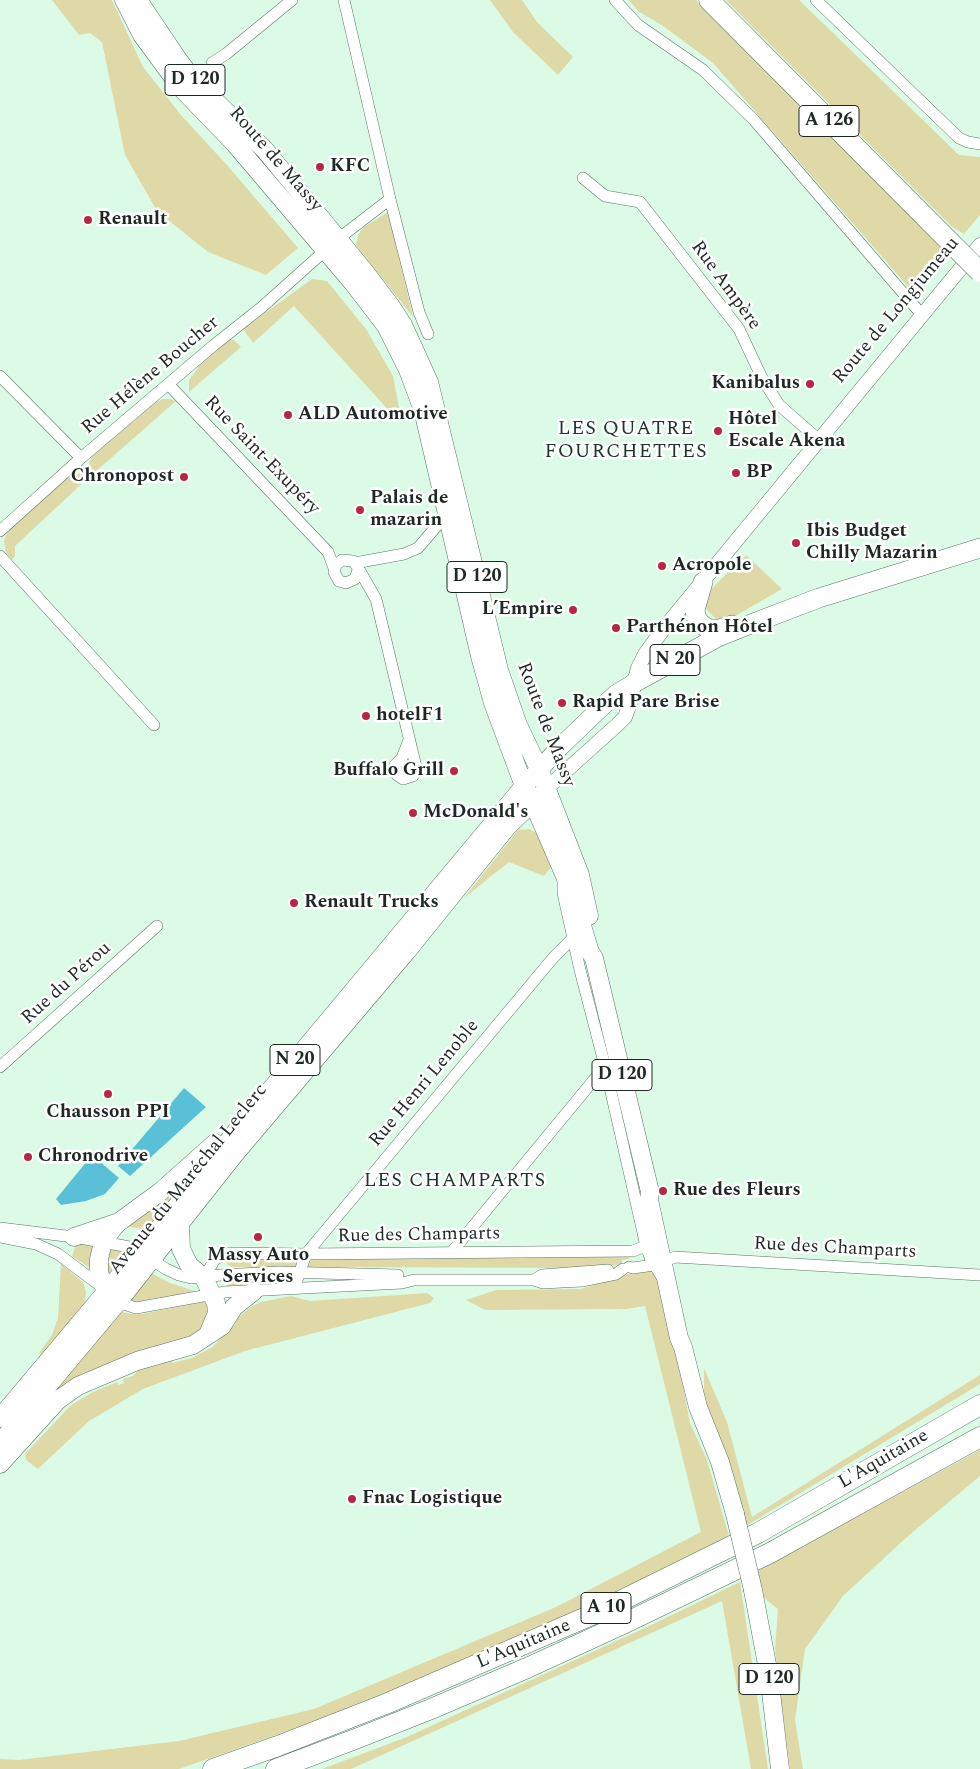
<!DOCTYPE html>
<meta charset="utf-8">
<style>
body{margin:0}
canvas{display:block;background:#dbfbe7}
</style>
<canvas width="980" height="1769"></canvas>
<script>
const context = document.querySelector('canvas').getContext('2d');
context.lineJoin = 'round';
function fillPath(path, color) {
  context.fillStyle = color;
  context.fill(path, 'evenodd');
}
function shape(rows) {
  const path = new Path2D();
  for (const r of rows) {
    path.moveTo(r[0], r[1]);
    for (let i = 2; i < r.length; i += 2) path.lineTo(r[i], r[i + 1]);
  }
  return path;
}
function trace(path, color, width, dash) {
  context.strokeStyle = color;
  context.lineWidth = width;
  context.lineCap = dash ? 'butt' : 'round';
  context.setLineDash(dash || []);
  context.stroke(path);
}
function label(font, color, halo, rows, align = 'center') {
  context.font = font + ' Spectral,serif';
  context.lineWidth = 5;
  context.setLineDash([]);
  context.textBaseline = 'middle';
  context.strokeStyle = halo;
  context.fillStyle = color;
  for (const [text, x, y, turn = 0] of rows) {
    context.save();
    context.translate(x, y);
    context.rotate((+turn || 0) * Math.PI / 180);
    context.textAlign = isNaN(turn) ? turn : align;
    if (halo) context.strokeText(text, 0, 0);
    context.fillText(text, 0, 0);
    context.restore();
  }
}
fillPath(shape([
 [52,0,112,0,143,67,181,115,227,165,298,248,266,275,208,252,157,211,125,155,102,42,90,33,79,35],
 [490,0,522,0,537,22,573,57,558,75,513,32],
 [629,0,696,0,949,255,917,297,713,63,663,26,638,11],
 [726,0,799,0,959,155,980,157,980,215,964,234,951,226],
 [388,212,413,317,356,245,358,235,364,227],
 [312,279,327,281,366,329,393,376,400,413,392,414,294,306,253,343,243,329],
 [229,339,234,340,241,347,189,392,189,380,198,368,197,366],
 [163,399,169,399,176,401,94,473,89,463,92,456,156,402],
 [73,473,82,475,87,479,15,546,15,556,12,560,6,553,4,542,5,537,11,527],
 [746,555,782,589,737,615,716,619,708,611,703,603,710,590],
 [529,829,536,833,552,866,544,876,509,862,464,898,518,830],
 [181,1184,182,1186,148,1230,127,1226],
 [76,1244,95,1246,93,1270,72,1256],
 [107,1248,127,1253,106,1277],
 [226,1256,296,1258,299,1261,295,1267,231,1267,221,1259],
 [628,1257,629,1259,622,1260,622,1264,600,1268,308,1267,310,1261,313,1258],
 [61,1264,83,1282,86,1292,85,1302,42,1357,39,1353,52,1335,58,1318],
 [637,1271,650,1272,659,1279,676,1348,690,1423,707,1460,729,1536,592,1606,462,1665,316,1721,179,1769,0,1769,0,1759,19,1760,179,1741,314,1709,556,1607,701,1532,645,1306,627,1309,485,1310,466,1300,496,1290,581,1289],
 [151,1273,170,1283,195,1291,137,1303,127,1302],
 [275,1275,294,1277,288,1283,278,1286,227,1286,227,1281,260,1280],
 [427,1293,434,1298,430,1303,245,1351,143,1389,89,1421,38,1469,26,1460,25,1454,71,1405,93,1392,117,1382,118,1385,124,1383,123,1379,133,1376,138,1370,173,1360,172,1363,192,1358,214,1346,229,1328,235,1325,237,1319,242,1314,251,1307,261,1302,291,1296,310,1301],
 [207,1301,209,1305,208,1318,200,1330,193,1336,46,1404,71,1367,118,1311,131,1314,142,1314],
 [704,1368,727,1422,752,1517,980,1375,980,1384,746,1526,704,1398],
 [980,1450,980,1476,908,1536,843,1596,805,1649,795,1720,803,1769,790,1769,775,1650,778,1609,764,1598,757,1583,757,1571],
 [740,1582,768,1769,751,1769,722,1601,351,1769,322,1769,407,1737,649,1626]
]), '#dfd9a7');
fillPath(shape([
 [184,1088,206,1107,130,1176,118,1166],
 [92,1155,119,1178,105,1194,86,1201,61,1205,56,1199]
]), '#5ac0d7');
const minor = shape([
 [344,0,390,199,419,312,428,334],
 [615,0,638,25,703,70,754,120,922,315],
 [816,0,959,138,968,142,980,144],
 [212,63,226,54,292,0],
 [583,178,605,196,640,202,739,329,762,378,779,405,819,440],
 [0,376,81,458],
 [168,384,328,552,334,568],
 [0,531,81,458,214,345,262,307,338,239,390,199],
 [0,556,154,725],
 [355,563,404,554,418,548,447,514],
 [358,570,355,579,346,583,339,581,334,572,336,565,342,560,353,561,357,566,376,599,416,767,413,776,403,779,397,775,395,765,402,758,409,740],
 [563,882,563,893,580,970,606,1070,646,1246,651,1260,662,1277],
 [0,1067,157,926],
 [0,1228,74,1237,130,1247,138,1251,166,1269,179,1275,191,1278,221,1275,279,1272,398,1275],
 [0,1237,36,1244,58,1254,106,1290,118,1302,136,1308,225,1292,402,1283,414,1280,534,1280,543,1283,582,1281,616,1274,623,1269],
 [451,1253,597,1076,606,1070],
 [629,1267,633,1268,654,1265,675,1257,980,1275],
 [204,1278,215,1259,229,1253,306,1254,633,1251,646,1246],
 [534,1280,542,1275,608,1270],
 [290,1288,297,1280,306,1254,553,958,573,938]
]);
const tertiary = shape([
 [547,788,617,725,625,717,631,701,634,683,638,668,645,654,665,627,980,245]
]);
const primary = shape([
 [124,0,142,35,181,88,235,144,353,283,386,326,408,370,423,410,480,656,493,703,524,786,538,814,571,890,590,952,594,958,650,1192,649,1200,679,1338,683,1347,698,1407,720,1462,735,1514],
 [138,0,177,58,191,77,265,150,365,272,390,305,403,325,429,382,499,670,518,725,539,769,580,875,589,916],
 [180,1223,181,1249,189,1265,204,1278,216,1303,217,1313,209,1332],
 [74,1237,119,1222],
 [106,1290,101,1281,99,1270,99,1259,103,1242,114,1227,119,1222,160,1192,215,1143],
 [0,1418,153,1236,242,1124,524,786,560,747,605,704,616,694,634,683],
 [0,1443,118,1302,234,1155,407,951,507,827,540,795],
 [0,1464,58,1400,78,1386,137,1361,193,1345,222,1326,234,1307,254,1291],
 [753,1590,769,1675,780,1769]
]);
const trunk = shape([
 [703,582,695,610,696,617,701,624,709,629,716,630,732,625],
 [634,683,718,637,743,627,819,598,980,548]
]);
const motorway = shape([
 [709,0,950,242],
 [213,1769,278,1746,388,1703,596,1613,758,1533,980,1405],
 [276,1769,358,1738,431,1709,527,1668,623,1624,770,1553,980,1437]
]);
trace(minor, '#597564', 12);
trace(tertiary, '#597564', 15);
trace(primary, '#597564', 19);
trace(trunk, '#597564', 20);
trace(motorway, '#597564', 21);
trace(minor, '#fff', 11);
trace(tertiary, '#fff', 14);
trace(primary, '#fff', 18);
trace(trunk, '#fff', 19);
trace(motorway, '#fff', 20);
const primaryBridge = shape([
 [735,1514,753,1590]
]);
const motorwayBridge = shape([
 [950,242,980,272]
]);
trace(primaryBridge, '#597564', 19, []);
trace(motorwayBridge, '#597564', 21, []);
trace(primaryBridge, '#fff', 18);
trace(motorwayBridge, '#fff', 20);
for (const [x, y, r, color] of [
 [320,167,5,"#b82643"],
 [88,220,5,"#b82643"],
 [810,384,5,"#b82643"],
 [288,415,5,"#b82643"],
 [718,431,5,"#b82643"],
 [736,473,5,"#b82643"],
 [184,477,5,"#b82643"],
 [360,510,5,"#b82643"],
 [796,543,5,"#b82643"],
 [662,566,5,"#b82643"],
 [573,610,5,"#b82643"],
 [616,628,5,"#b82643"],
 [562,703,5,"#b82643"],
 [366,716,5,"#b82643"],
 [454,771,5,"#b82643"],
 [413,813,5,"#b82643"],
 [294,903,5,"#b82643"],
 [108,1094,5,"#b82643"],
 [28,1157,5,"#b82643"],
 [663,1191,5,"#b82643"],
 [258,1237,5,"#b82643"],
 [352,1499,5,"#b82643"]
]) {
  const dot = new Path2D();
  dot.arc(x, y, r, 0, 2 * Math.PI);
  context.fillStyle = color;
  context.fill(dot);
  trace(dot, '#fff', 2);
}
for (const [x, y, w] of [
 [195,80,60],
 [829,121,60],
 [477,577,60],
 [675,660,50],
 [295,1060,50],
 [622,1075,60],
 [606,1608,50],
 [769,1679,60]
]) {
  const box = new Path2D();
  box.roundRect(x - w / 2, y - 15.5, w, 31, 4);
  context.fillStyle = '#fff';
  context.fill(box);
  trace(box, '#1d2922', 1);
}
label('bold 18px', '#1d2922', null, [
 ["D 120",195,80],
 ["A 126",829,121],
 ["D 120",477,577],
 ["N 20",675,660],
 ["N 20",295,1060],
 ["D 120",622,1075],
 ["A 10",606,1608],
 ["D 120",769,1679]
]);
label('19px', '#1d2922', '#fff', [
 ["Route de Massy",275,160,49],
 ["Rue Ampère",725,286,54],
 ["Route de Longjumeau",897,311,-50],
 ["Rue Hélène Boucher",151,376,-40],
 ["Rue Saint-Exupéry",261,456,46],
 ["Route de Massy",545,725,69],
 ["Rue du Pérou",67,984,-42],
 ["Rue Henri Lenoble",425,1084,-50],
 ["Avenue du Maréchal Leclerc",189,1180,-51],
 ["Rue des Champarts",419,1236,-1],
 ["Rue des Champarts",835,1249,3],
 ["L'Aquitaine",884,1460,-30],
 ["L'Aquitaine",524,1645,-23]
]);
label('bold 19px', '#1d2922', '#fff', [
 ["KFC",330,167],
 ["Renault",98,220],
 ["Kanibalus",800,384,"right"],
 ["ALD Automotive",298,415],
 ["Hôtel",728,420],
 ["Escale Akena",728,442],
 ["BP",746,473],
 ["Chronopost",174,477,"right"],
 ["Palais de",370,499],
 ["mazarin",370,521],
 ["Ibis Budget",806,532],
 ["Chilly Mazarin",806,554],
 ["Acropole",672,566],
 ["L’Empire",563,610,"right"],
 ["Parthénon Hôtel",626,628],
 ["Rapid Pare Brise",572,703],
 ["hotelF1",376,716],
 ["Buffalo Grill",444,771,"right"],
 ["McDonald's",423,813],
 ["Renault Trucks",304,903],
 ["Chausson PPI",108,1113,"center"],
 ["Chronodrive",38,1157],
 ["Rue des Fleurs",673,1191],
 ["Massy Auto",258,1256,"center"],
 ["Services",258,1278,"center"],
 ["Fnac Logistique",362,1499]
], 'left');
context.letterSpacing = '1px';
label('20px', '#1c3628', '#fff', [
 ["LES QUATRE",626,430],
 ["FOURCHETTES",626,453],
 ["LES CHAMPARTS",455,1182]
]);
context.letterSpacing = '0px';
</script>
